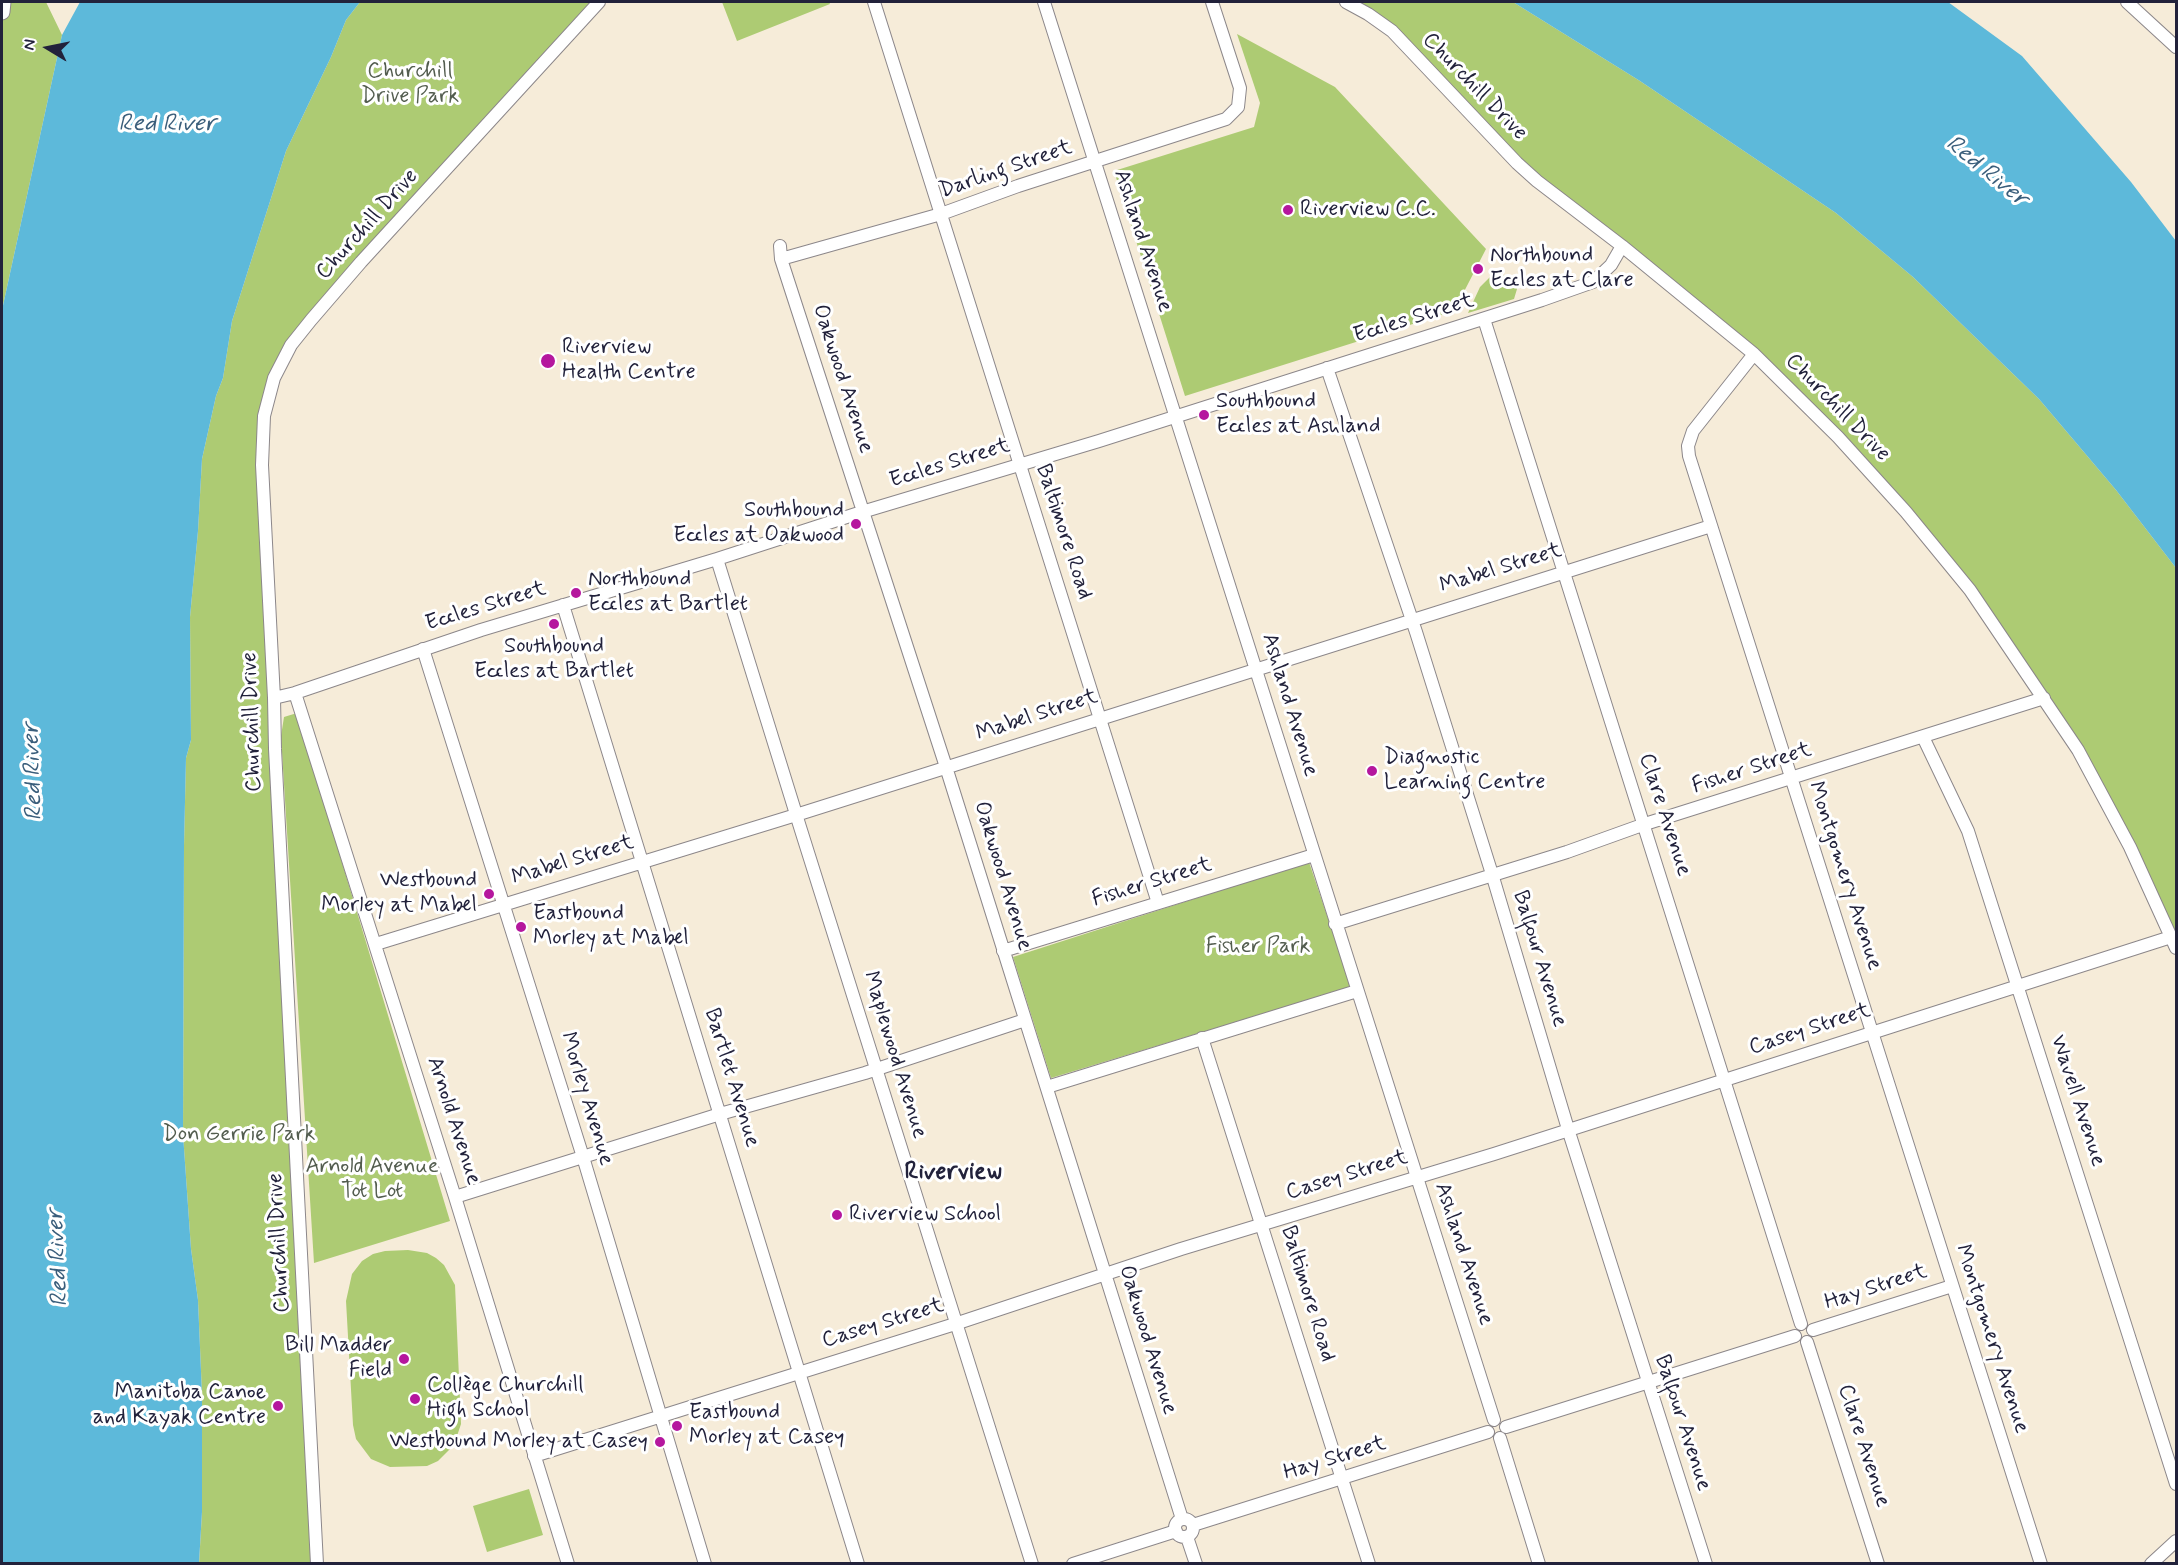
<!DOCTYPE html>
<meta charset="utf-8">
<style>
body{margin:0}
#map{position:relative;width:2178px;height:1565px;overflow:hidden;background:#f6ecd9;font-family:Mynerve,sans-serif}
canvas{display:block}
.frame{position:absolute;inset:0;border:3px solid #22223b;pointer-events:none}
.north{position:absolute;left:18px;top:18px;width:60px;height:60px;-webkit-text-stroke:4px #fff;paint-order:stroke;rotate:280deg;font-size:16px;font-weight:700;line-height:24px;text-align:center;color:#22223b}
.north::after{content:'';display:block;margin:auto;width:21px;height:27px;background:#22223b;clip-path:polygon(50% 0,100% 100%,50% 72%,0 100%)}
</style>
<div id="map">
<canvas width="2178" height="1565"></canvas>
<div class="frame"></div>
<div class="north">N</div>
</div>
<script>
const context = document.querySelector('canvas').getContext('2d');
context.lineJoin = 'round';
function fillPath(path, color) {
  context.fillStyle = color;
  context.fill(path, 'evenodd');
}
function shape(rows) {
  const path = new Path2D();
  for (const r of rows) {
    if (r.length === 3) {
      path.moveTo(r[0] + r[2], r[1]);
      path.arc(r[0], r[1], r[2], 0, 2 * Math.PI);
      continue;
    }
    path.moveTo(r[0], r[1]);
    for (let i = 2; i < r.length; i += 2) path.lineTo(r[i], r[i + 1]);
  }
  return path;
}
function trace(path, color, width, dash) {
  context.strokeStyle = color;
  context.lineWidth = width;
  context.lineCap = dash ? 'butt' : 'round';
  context.setLineDash(dash || []);
  context.stroke(path);
}
function label(font, color, halo, rows, align = 'center') {
  context.font = font + ' Mynerve,sans-serif';
  context.lineWidth = 6;
  context.setLineDash([]);
  context.textBaseline = 'middle';
  context.strokeStyle = halo;
  context.fillStyle = color;
  for (const [text, x, y, turn = 0] of rows) {
    context.save();
    context.translate(x, y);
    context.rotate((+turn || 0) * Math.PI / 180);
    context.textAlign = isNaN(turn) ? turn : align;
    if (halo) context.strokeText(text, 0, 0);
    context.fillText(text, 0, 0);
    context.restore();
  }
}
fillPath(shape([
 [3,2,46,2,62,35,2,310],
 [360,2,599,2,291,345,264,416,317,1563,199,1564,202,1512,202,1395,198,1300,191,1249,183,1134,184,846,186,758,191,740,190,617,198,531,202,459,216,396,223,378,232,321,286,151,331,57,346,20],
 [722,2,829,2,830,4,737,41],
 [1346,2,1513,2,1640,81,1836,213,1913,277,2039,399,2116,490,2176,568,2176,948,2104,797,1970,590,1805,403,1537,181,1392,31],
 [1237,34,1335,87,1486,249,1454,311,1185,396,1114,171,1254,127,1260,103],
 [1496,275,1508,276,1512,280,1517,289,1514,299,1468,313,1480,287,1491,276],
 [297,713,450,1221,314,1263,281,736,284,717],
 [1309,862,1351,987,1051,1078,1013,957],
 [408,1250,427,1253,436,1258,444,1265,455,1285,461,1424,454,1445,438,1461,427,1466,390,1467,371,1459,356,1439,353,1425,346,1301,352,1274,362,1261,373,1254,385,1251],
 [529,1489,543,1535,487,1552,473,1506]
]), '#adcb73');
fillPath(shape([
 [80,2,360,2,346,20,331,57,286,151,232,321,223,378,216,396,202,459,198,531,190,617,191,740,186,758,184,846,183,1134,191,1249,198,1300,202,1395,202,1512,199,1563,2,1563,2,310,62,35],
 [1513,2,1948,2,2022,56,2131,182,2176,241,2176,568,2116,490,2039,399,1913,277,1836,213,1640,81]
]), '#5db9da');
const minor = shape([
 [874,2,1158,903],
 [1044,2,1494,1420],
 [1346,2,1368,14,1392,31,1517,163,1537,181,1622,246,1754,354,1838,437,1906,512,1970,590,2078,750,2130,847,2176,948],
 [2127,2,2176,47],
 [780,246,781,259,946,767,1182,1519],
 [781,259,941,214,1018,186,1226,119,1238,107,1240,88,1212,2],
 [1484,319,1801,1324],
 [1754,354,1693,431,1688,446,1689,456,2041,1564],
 [1327,368,1416,632,1492,874,1568,1129,1706,1564],
 [717,559,800,827,1032,1564],
 [563,605,858,1564],
 [423,649,583,1157,705,1564],
 [295,693,455,1197,568,1564],
 [274,698,295,693,481,630,717,559,862,512,1099,441,1542,300,1593,282,1611,265,1622,246],
 [1923,737,1968,831,2176,1484],
 [1335,924,1567,852,1645,824,2044,698],
 [376,944,796,815,1711,526],
 [1003,951,1314,855],
 [1202,1038,1369,1564],
 [1047,1087,1357,991],
 [455,1197,720,1114,865,1073,1025,1020],
 [1813,1330,1952,1286],
 [1807,1342,1878,1564],
 [1506,1427,1795,1336],
 [1500,1438,1539,1564],
 [534,1456,955,1324,1181,1249,1494,1154,2171,937],
 [1184,1528,9],
 [1193,1525,1488,1432],
 [1187,1537,1196,1564],
 [317,1564,275,749,274,698,262,465,264,416,274,378,291,345,311,320,361,262,599,2],
 [1073,1564,1176,1531],
 [2151,1564,2176,1541]
]);
const tertiary = shape([
 [2,12,3,2]
]);
trace(minor, '#8c878a', 14);
trace(tertiary, '#8c878a', 17);
trace(minor, '#fff', 12);
trace(tertiary, '#fff', 15);
for (const [x, y, r, color] of [
 [1288,210,6,"#b5179e"],
 [1478,269,6,"#b5179e"],
 [548,361,8,"#b5179e"],
 [1204,415,6,"#b5179e"],
 [856,524,6,"#b5179e"],
 [576,593,6,"#b5179e"],
 [554,624,6,"#b5179e"],
 [1372,771,6,"#b5179e"],
 [489,894,6,"#b5179e"],
 [521,927,6,"#b5179e"],
 [837,1215,6,"#b5179e"],
 [404,1359,6,"#b5179e"],
 [415,1399,6,"#b5179e"],
 [278,1406,6,"#b5179e"],
 [677,1426,6,"#b5179e"],
 [660,1442,6,"#b5179e"]
]) {
  const dot = new Path2D();
  dot.arc(x, y, r, 0, 2 * Math.PI);
  context.fillStyle = color;
  context.fill(dot);
  trace(dot, '#fff', 2);
}
label('22px', '#535d4f', '#fff', [
 ["Churchill",410,72],
 ["Drive Park",410,97],
 ["Fisher Park",1258,947],
 ["Don Gerrie Park",239,1135],
 ["Arnold Avenue",372,1167],
 ["Tot Lot",372,1192]
]);
label('22px', '#22223b', '#fff', [
 ["Churchill Drive",1474,87,46],
 ["Darling Street",1006,170,-19],
 ["Churchill Drive",368,225,-48],
 ["Ashland Avenue",1142,241,72],
 ["Eccles Street",1414,319,-17],
 ["Oakwood Avenue",842,379,72],
 ["Churchill Drive",1837,408,46],
 ["Eccles Street",950,464,-17],
 ["Baltimore Road",1063,532,72],
 ["Mabel Street",1501,569,-17],
 ["Eccles Street",486,607,-17],
 ["Ashland Avenue",1289,705,73],
 ["Mabel Street",1037,716,-18],
 ["Churchill Drive",253,722,-92],
 ["Fisher Street",1752,769,-18],
 ["Clare Avenue",1664,815,72],
 ["Mabel Street",573,861,-17],
 ["Oakwood Avenue",1002,876,73],
 ["Montgomery Avenue",1844,876,72],
 ["Fisher Street",1152,883,-17],
 ["Balfour Avenue",1539,959,73],
 ["Casey Street",1810,1030,-18],
 ["Maplewood Avenue",894,1055,73],
 ["Bartlet Avenue",731,1078,73],
 ["Morley Avenue",586,1099,73],
 ["Wavell Avenue",2077,1101,72],
 ["Arnold Avenue",453,1121,72],
 ["Casey Street",1347,1176,-17],
 ["Churchill Drive",280,1243,-93],
 ["Ashland Avenue",1463,1254,72],
 ["Hay Street",1876,1288,-18],
 ["Baltimore Road",1307,1294,73],
 ["Casey Street",883,1324,-17],
 ["Montgomery Avenue",1991,1339,72],
 ["Oakwood Avenue",1147,1340,73],
 ["Balfour Avenue",1682,1423,72],
 ["Clare Avenue",1863,1446,72],
 ["Hay Street",1335,1459,-17]
]);
label('22px', '#22223b', '#fff', [
 ["Riverview C.C.",1300,210],
 ["Northbound",1490,256],
 ["Eccles at Clare",1490,281],
 ["Riverview",562,348],
 ["Health Centre",562,373],
 ["Southbound",1216,402],
 ["Eccles at Ashland",1216,427],
 ["Southbound",844,511,"right"],
 ["Eccles at Oakwood",844,536,"right"],
 ["Northbound",588,580],
 ["Eccles at Bartlet",588,605],
 ["Southbound",554,647,"center"],
 ["Eccles at Bartlet",554,672,"center"],
 ["Diagnostic",1384,758],
 ["Learning Centre",1384,783],
 ["Westbound",477,881,"right"],
 ["Morley at Mabel",477,906,"right"],
 ["Eastbound",533,914],
 ["Morley at Mabel",533,939],
 ["Riverview School",849,1215],
 ["Bill Madder",392,1346,"right"],
 ["Field",392,1371,"right"],
 ["Collège Churchill",427,1386],
 ["High School",427,1411],
 ["Manitoba Canoe",266,1393,"right"],
 ["and Kayak Centre",266,1418,"right"],
 ["Eastbound",689,1413],
 ["Morley at Casey",689,1438],
 ["Westbound Morley at Casey",648,1442,"right"]
], 'left');
label('italic 24px', '#3a5e7b', '#fff', [
 ["Red River",167,125],
 ["Red River",1986,172,39],
 ["Red River",34,772,-92],
 ["Red River",59,1258,-93]
]);
label('bold 24px', '#22223b', '#fff', [
 ["Riverview",953,1173]
]);
</script>
